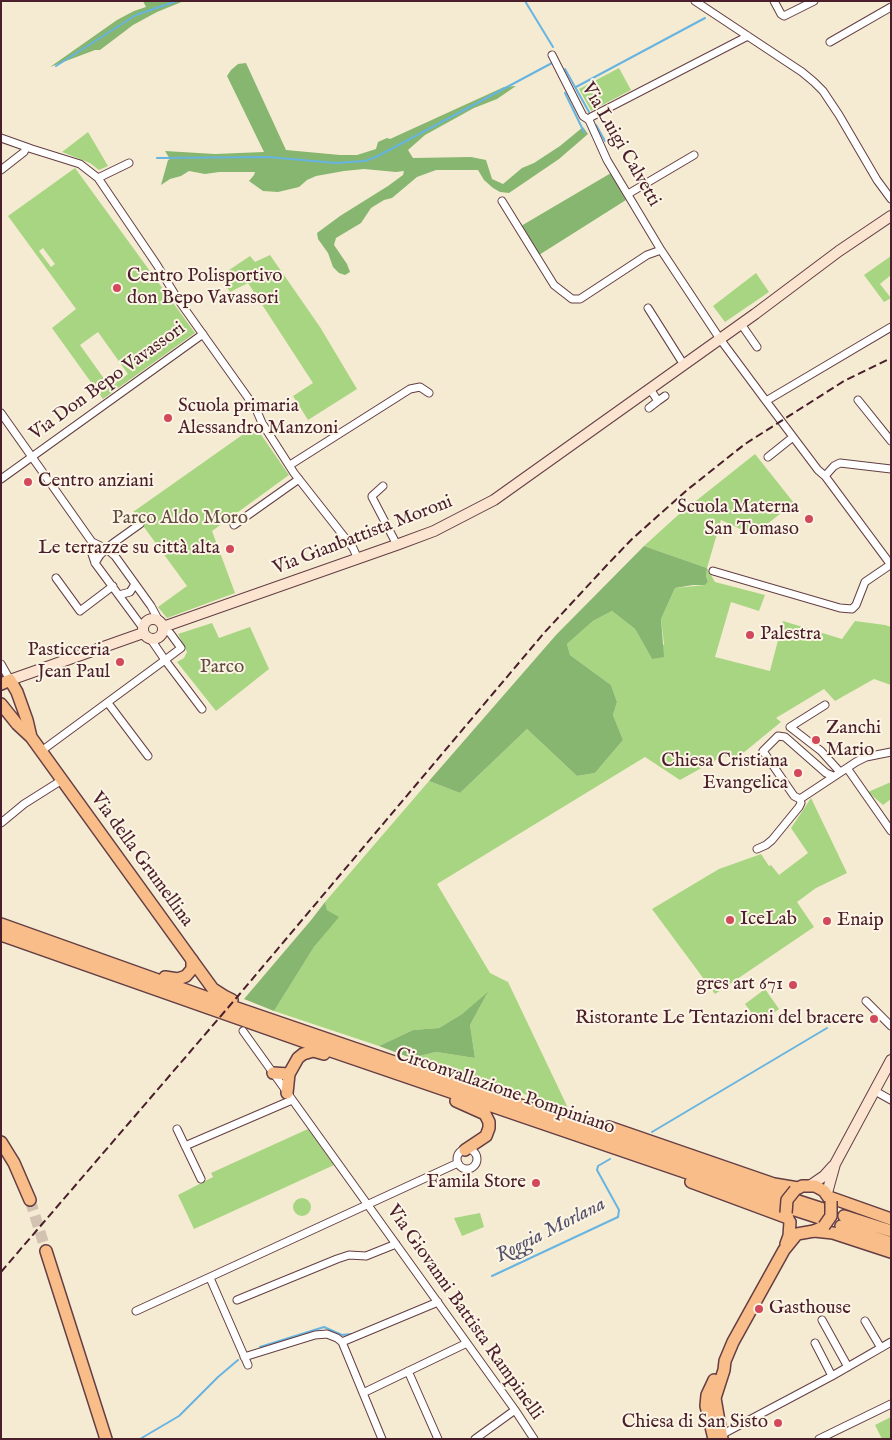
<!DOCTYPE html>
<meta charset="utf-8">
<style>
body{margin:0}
#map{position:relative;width:892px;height:1440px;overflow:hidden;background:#f5ebd2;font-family:"IM FELL English",serif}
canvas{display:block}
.frame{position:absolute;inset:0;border:2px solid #4a1f2b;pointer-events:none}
</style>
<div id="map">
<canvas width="892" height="1440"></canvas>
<div class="frame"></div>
</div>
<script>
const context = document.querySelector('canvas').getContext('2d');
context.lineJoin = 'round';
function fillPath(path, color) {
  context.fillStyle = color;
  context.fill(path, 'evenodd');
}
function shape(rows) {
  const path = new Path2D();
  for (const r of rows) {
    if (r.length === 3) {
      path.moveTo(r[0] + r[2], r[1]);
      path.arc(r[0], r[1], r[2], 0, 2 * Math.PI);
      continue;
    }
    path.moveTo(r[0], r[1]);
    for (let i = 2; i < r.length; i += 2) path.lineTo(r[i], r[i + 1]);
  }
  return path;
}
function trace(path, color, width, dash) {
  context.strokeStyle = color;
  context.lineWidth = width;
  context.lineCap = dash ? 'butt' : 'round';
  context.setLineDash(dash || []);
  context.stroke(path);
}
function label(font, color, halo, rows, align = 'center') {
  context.font = font + ' "IM FELL English",serif';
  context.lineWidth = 4;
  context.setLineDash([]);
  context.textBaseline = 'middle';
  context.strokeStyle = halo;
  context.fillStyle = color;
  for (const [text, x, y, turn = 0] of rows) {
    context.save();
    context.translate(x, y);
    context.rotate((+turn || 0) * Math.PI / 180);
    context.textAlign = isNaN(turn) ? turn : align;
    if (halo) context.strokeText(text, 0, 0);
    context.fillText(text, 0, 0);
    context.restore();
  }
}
fillPath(shape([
 [619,68,631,90,591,111,579,89],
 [88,132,108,166,99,170,90,163,62,152],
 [75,168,195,333,103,399,52,328,76,309,8,216],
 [43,248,55,264,51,267,39,251],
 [98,332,128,374,110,387,80,345],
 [270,255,320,327,357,389,308,420,293,396,313,383,248,283,230,292,220,276,250,256,255,262],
 [891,256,891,275,880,284,891,298,884,302,864,275],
 [756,273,769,292,725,322,713,306],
 [255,426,289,475,212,531,235,593,167,618,158,607,187,586,133,512],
 [755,454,794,503,753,535,721,520,707,568,715,582,765,595,759,611,731,602,715,657,770,671,783,621,842,639,855,621,885,625,891,627,891,685,874,679,835,701,824,689,776,718,781,722,737,758,723,756,680,780,645,757,437,884,490,973,508,982,568,1108,411,1058,436,1052,475,1058,470,1025,487,994,462,1014,439,1028,413,1030,379,1046,274,1011,314,947,338,917,327,910,325,902,429,781,460,793,527,729,577,776,595,773,623,740,613,715,617,702,611,685,570,655,567,644,593,621,612,611,635,629,652,659,664,644,661,619,675,588,705,585,708,582,706,576,707,568,644,546,677,516],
 [212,623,219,638,250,627,269,669,216,711,177,662,184,658,187,652,178,634],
 [891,782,891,799,883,805,868,792],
 [811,798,847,873,816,888,797,902,814,927,715,994,652,909,719,869,761,854,769,866,771,865,779,875,808,853,791,828],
 [765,989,779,1009,759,1023,745,1004],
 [308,1129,334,1165,194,1229,178,1195,213,1177,211,1173],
 [302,1207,9],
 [480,1213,484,1227,462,1236,454,1218],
 [891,1417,891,1439,882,1439,875,1425]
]), '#a8d581');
fillPath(shape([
 [143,1,184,1,157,12,133,25,100,50,95,50,50,67,117,20,134,11,146,7],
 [246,63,286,150,340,155,357,155,376,149,378,142,387,138,390,139,504,87,516,86,497,99,474,108,425,135,408,150,413,158,471,157,486,160,492,179,503,184,522,168,534,163,560,146,583,127,588,134,559,159,509,193,500,192,493,188,484,180,478,170,436,170,417,177,392,198,384,200,371,208,361,223,336,238,334,245,347,264,350,272,345,275,339,273,333,267,328,253,318,239,317,233,340,216,388,186,403,175,404,171,396,172,364,169,344,171,316,176,307,180,299,187,278,192,263,191,249,181,254,175,255,172,219,172,205,174,189,171,181,176,170,179,161,185,168,160,170,159,165,151,215,154,264,152,227,76,231,70,238,64],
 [611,173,626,200,539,255,521,226],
 [644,546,707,568,706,576,708,582,705,585,693,585,675,588,661,619,664,657,652,659,635,629,612,611,593,621,567,644,570,655,611,685,617,702,613,715,623,740,595,773,577,776,527,729,460,793,429,781,556,635],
 [325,902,327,910,339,917,314,947,274,1011,244,999,312,919],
 [488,992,470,1025,475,1058,436,1052,411,1058,379,1046,413,1030,439,1028,462,1014]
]), '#86b66f');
trace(shape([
 [525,1,553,47],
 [56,66,136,15,177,1],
 [565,69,589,112],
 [576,87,705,18],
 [565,93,584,132],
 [596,125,605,141],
 [157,158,268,157,336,163,365,161,378,156,552,63],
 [652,1132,827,1028],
 [492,1276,618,1217,619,1210,597,1170,598,1166,610,1159],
 [260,1347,324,1327,342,1335,352,1334],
 [140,1439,179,1416,218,1377,238,1360]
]), '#68b4e1', 2);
trace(shape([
 [30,1200,46,1251]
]), '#d3c2b1', 11, [11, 5.5]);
const minor = shape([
 [695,1,802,72,814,82,823,91,839,115,877,180,891,199],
 [774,1,781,14,784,16,814,1],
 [830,42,891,7],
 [552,55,583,116,589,120,607,160,661,250,720,339,766,401,891,327],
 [589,120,591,117,748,36],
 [1,138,32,149,80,164,98,178,157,265,177,298,256,409,262,423,294,473,353,548,358,559],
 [1,170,24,152,26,148],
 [98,178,129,163],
 [628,194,694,155],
 [502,201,554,285,572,299,580,299,647,255,661,250],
 [648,308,684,365],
 [741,324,757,347],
 [650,389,658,401,665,396],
 [858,400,891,441],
 [766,401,818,470,825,476,891,565],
 [649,408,658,401],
 [1,413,92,542,107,549,115,556,151,606,159,621],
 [768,457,793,437],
 [290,465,410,389,420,387,429,393],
 [825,476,834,466,840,463,891,469],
 [1,479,203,334],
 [383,486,372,496,372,497,397,545],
 [234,525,299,479],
 [92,542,92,554,95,563,143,628],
 [95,563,100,555,112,544,140,524],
 [713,571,840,608,852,609,856,605,865,582,890,565],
 [56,578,80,611,113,586],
 [119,595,130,592,135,584],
 [147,638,152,641,165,660,181,648,170,633,163,629],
 [1,664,10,680],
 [108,703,148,756],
 [825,705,790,727,821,751,840,772],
 [40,752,165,660,202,709],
 [847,768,891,831],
 [800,799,794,796,763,751,778,736,785,737,826,773,833,776],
 [1,823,24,804,62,780],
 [757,849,766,845,772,840,799,807,801,803,800,799,856,762,866,757,891,752],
 [866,1001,891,1026],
 [243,1031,515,1410,534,1439],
 [875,1091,891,1100],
 [177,1129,201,1179],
 [185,1146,292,1100],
 [467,1159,10],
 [210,1278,248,1365],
 [237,1300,337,1259,349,1255,366,1256,396,1244],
 [136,1311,458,1163],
 [822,1320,848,1367],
 [865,1321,881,1348],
 [342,1342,438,1302],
 [815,1343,832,1376],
 [244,1357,315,1335,327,1334,337,1338,342,1342,382,1439],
 [408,1371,438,1439],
 [363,1393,467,1343],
 [721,1435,832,1376,891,1342],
 [475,1439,515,1410],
 [819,1439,891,1404]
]);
const secondary = shape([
 [153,629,10],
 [163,627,399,544,434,531,494,500,755,314,839,251,891,216],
 [10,680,143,633],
 [811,1185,824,1176,833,1166],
 [827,1193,835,1164,891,1060]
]);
const primary = shape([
 [1,684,10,680,17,692,27,720,31,737],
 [1,704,17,724,31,737,192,960],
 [1,1142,14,1163,30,1200],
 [795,1190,802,1186,815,1186,824,1191,831,1201],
 [786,1244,789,1236,790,1222],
 [46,1251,106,1439],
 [714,1380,707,1395,706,1406,714,1439],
 [722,1439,715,1398,724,1370,725,1361,733,1342,784,1250,797,1234,814,1231,823,1227]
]);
const trunk = shape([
 [1,924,228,1005,780,1194],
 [1,935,322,1048,778,1204],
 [192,960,213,989,224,996,232,1000],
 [165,977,178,979,186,976,192,969,192,960],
 [273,1073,289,1074],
 [287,1093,289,1074,298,1058,303,1054,313,1051,324,1054],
 [456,1101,485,1114,489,1122,489,1128,486,1136,465,1150],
 [609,1127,774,1184,798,1188],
 [691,1182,788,1218],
 [829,1197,891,1219],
 [795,1200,826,1210],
 [792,1209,823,1219],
 [844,1216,891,1231],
 [841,1226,891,1243],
 [814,1231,833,1233,891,1252]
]);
trace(minor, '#643e44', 9);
trace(secondary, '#643e44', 12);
trace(primary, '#643e44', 14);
trace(trunk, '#643e44', 14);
trace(minor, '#fff', 7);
trace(secondary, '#fce5d0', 10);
trace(primary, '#f8bd89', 11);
trace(trunk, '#f8bd89', 11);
trace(shape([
 [1,1272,238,996,544,633,607,565,632,539,687,490,745,444,844,381,891,358]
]), '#4a1f2b', 2, [8, 4]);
const primaryBridge = shape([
 [786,1213,787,1200,795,1190],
 [824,1226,831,1216,831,1201]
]);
trace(primaryBridge, '#643e44', 14, []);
trace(primaryBridge, '#f8bd89', 11);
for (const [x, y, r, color] of [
 [117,288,5,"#d1495b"],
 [168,418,5,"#d1495b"],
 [28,482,5,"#d1495b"],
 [809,519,5,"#d1495b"],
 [230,549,5,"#d1495b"],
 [750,635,5,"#d1495b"],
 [120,662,5,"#d1495b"],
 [816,740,5,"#d1495b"],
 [798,773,5,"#d1495b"],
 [730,920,5,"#d1495b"],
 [827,921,5,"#d1495b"],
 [793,985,5,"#d1495b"],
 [874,1019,5,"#d1495b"],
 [536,1183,5,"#d1495b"],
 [759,1309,5,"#d1495b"],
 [778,1423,5,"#d1495b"]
]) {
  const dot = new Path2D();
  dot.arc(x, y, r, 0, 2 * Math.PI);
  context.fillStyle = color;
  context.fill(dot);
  trace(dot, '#fcf5e5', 2);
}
label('19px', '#4a1f2b', '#fcf5e5', [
 ["Via Luigi Calvetti",620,145,60],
 ["Via Don Bepo Vavassori",108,382,-36],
 ["Via Gianbattista Moroni",363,536,-21],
 ["Via della Grumellina",141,860,54],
 ["Circonvallazione Pompiniano",505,1092,19],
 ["Via Giovanni Battista Rampinelli",464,1313,55]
]);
label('19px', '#4a1f2b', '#fcf5e5', [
 ["Centro Polisportivo",127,277],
 ["don Bepo Vavassori",127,299],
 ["Scuola primaria",178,407],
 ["Alessandro Manzoni",178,429],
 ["Centro anziani",38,482],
 ["Scuola Materna",799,508,"right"],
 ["San Tomaso",799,530,"right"],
 ["Le terrazze su città alta",220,549,"right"],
 ["Palestra",760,635],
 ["Pasticceria",110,651,"right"],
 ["Jean Paul",110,673,"right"],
 ["Zanchi",826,729],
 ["Mario",826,751],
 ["Chiesa Cristiana",788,762,"right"],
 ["Evangelica",788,784,"right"],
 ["IceLab",740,920],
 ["Enaip",837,921],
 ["gres art 671",783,985,"right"],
 ["Ristorante Le Tentazioni del bracere",864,1019,"right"],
 ["Famila Store",526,1183,"right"],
 ["Gasthouse",769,1309],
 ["Chiesa di San Sisto",768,1423,"right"]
], 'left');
label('19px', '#624c40', '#fcf5e5', [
 ["Parco Aldo Moro",180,519],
 ["Parco",222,668]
]);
label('italic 20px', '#54536b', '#fcf5e5', [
 ["Roggia Morlana",551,1231,-27]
]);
</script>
